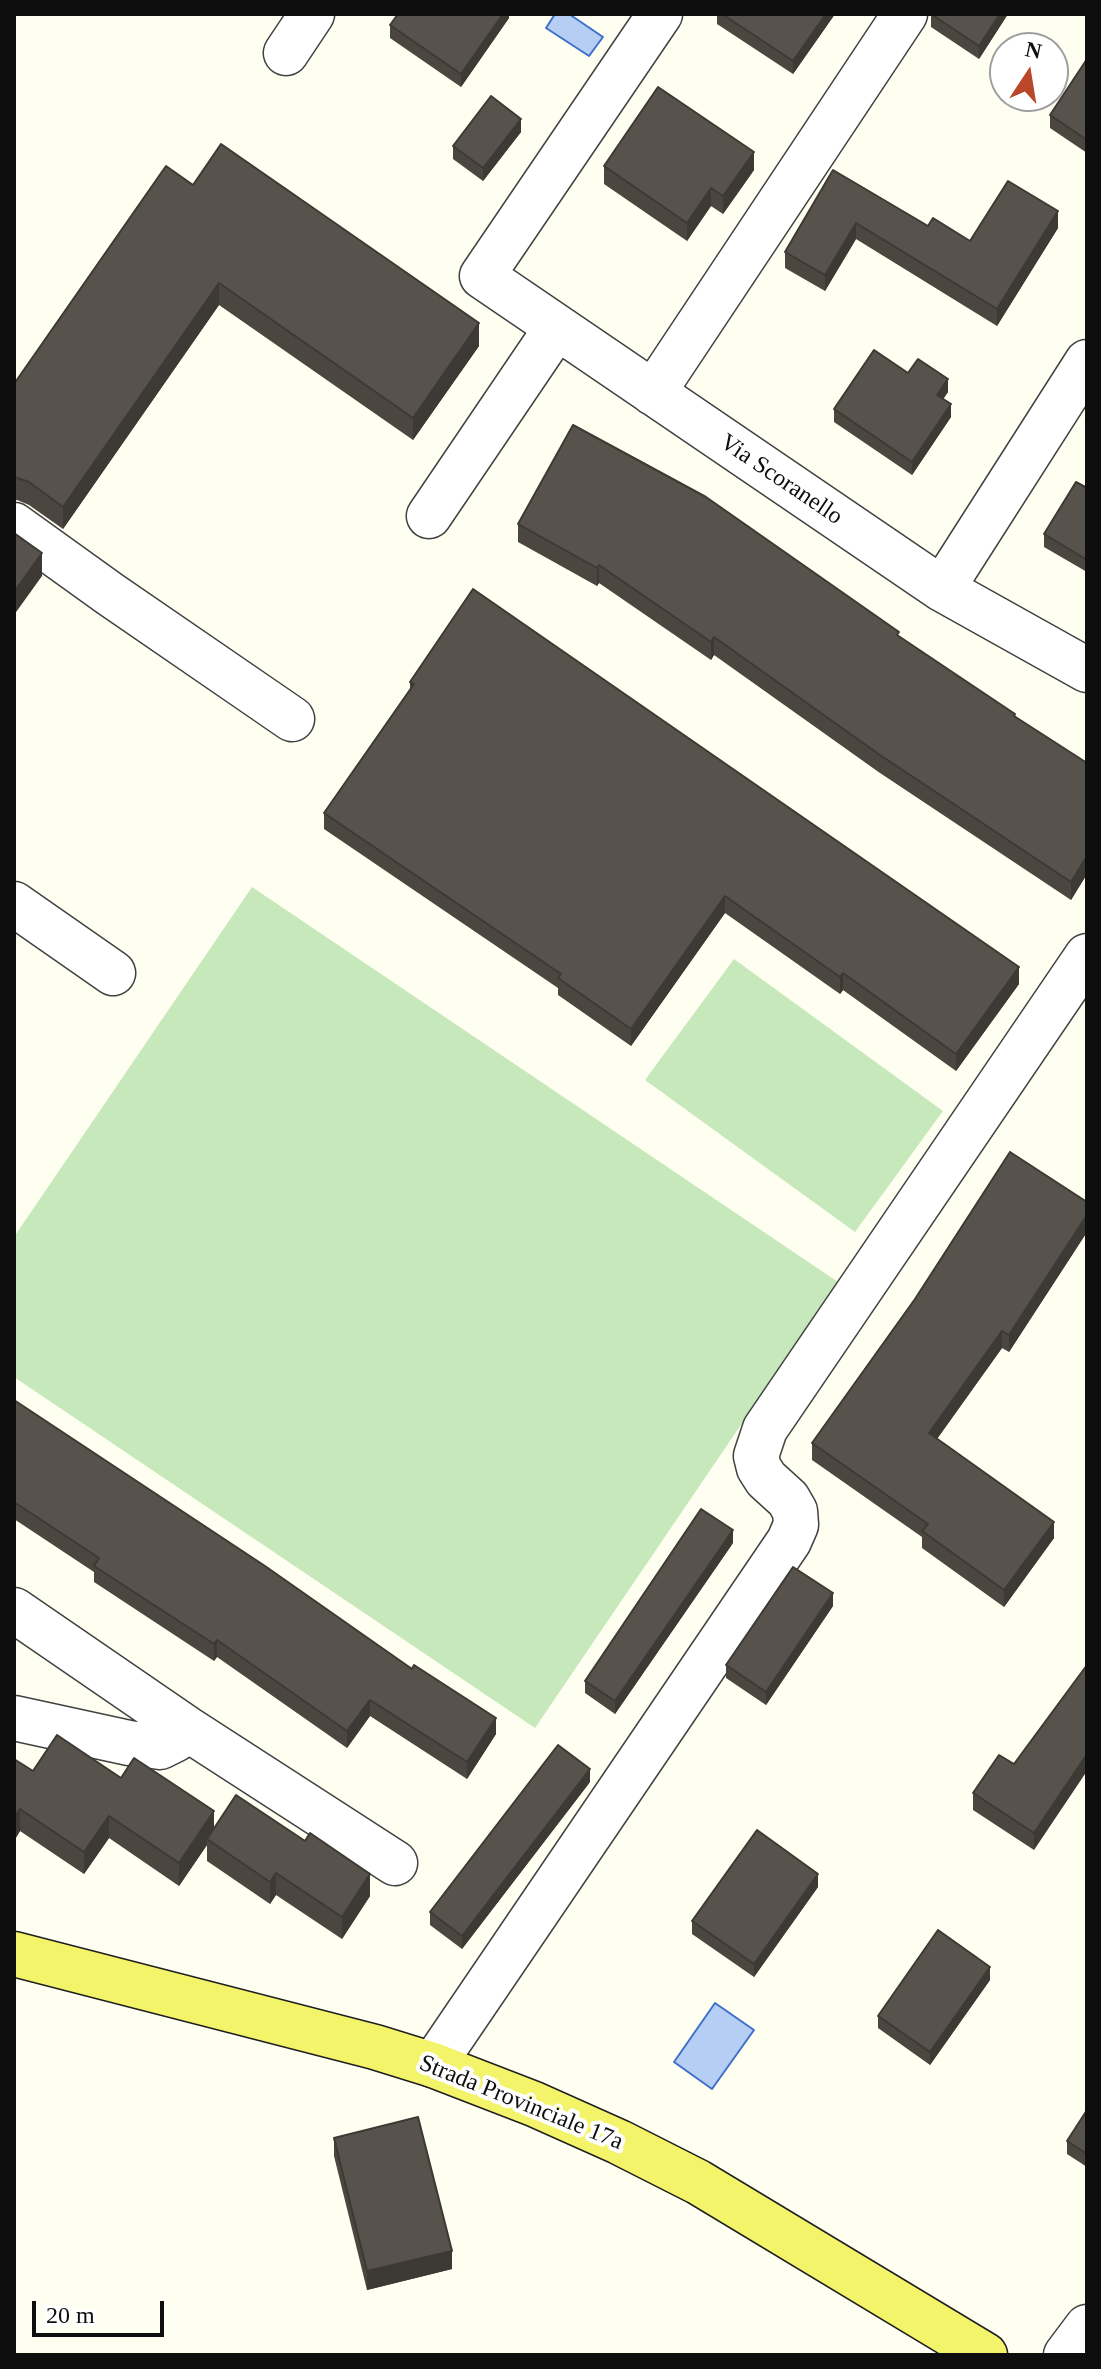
<!DOCTYPE html>
<style>
body{margin:0}
#map{position:relative;width:1101px;height:2369px;overflow:hidden;background:#fefff0;font-family:Georgia,serif}
canvas{display:block}
.frame{position:absolute;inset:0;border:16px solid #0e0e0e;pointer-events:none}
.north{position:absolute;left:989px;top:32px;width:80px;height:80px;box-sizing:border-box;background:#fff;border:2px solid #9f9f9f;border-radius:50%;rotate:12deg;font-size:22px;font-weight:700;line-height:32px;text-align:center;color:#0e0e0e}
.north::after{content:'';display:block;margin:auto;width:28px;height:36px;background:#bb472a;clip-path:polygon(50% 0,100% 100%,50% 72%,0 100%)}
.scale{position:absolute;left:32px;top:2301px;width:132px;height:36px;box-sizing:border-box;border:4px solid #0e0e0e;border-top:0;padding-left:10px;font-size:24px;line-height:28px;white-space:nowrap;color:#0e0e0e;-webkit-text-stroke:6px #fff;paint-order:stroke}
</style>
<div id="map">
<canvas width="1101" height="2369"></canvas>
<div class="frame"></div>
<div class="north">N</div>
<div class="scale">20 m</div>
</div>
<script>
const context = document.querySelector('canvas').getContext('2d');
context.lineJoin = 'round';
function fillPath(path, color) {
  context.fillStyle = color;
  context.fill(path, 'evenodd');
}
function shape(rows) {
  const path = new Path2D();
  for (const r of rows) {
    path.moveTo(r[0], r[1]);
    for (let i = 2; i < r.length; i += 2) path.lineTo(r[i], r[i + 1]);
  }
  return path;
}
function trace(path, color, width, dash) {
  context.strokeStyle = color;
  context.lineWidth = width;
  context.lineCap = dash ? 'butt' : 'round';
  context.setLineDash(dash || []);
  context.stroke(path);
}
function label(font, color, halo, rows, align = 'center') {
  context.font = font + ' Georgia,serif';
  context.lineWidth = 8;
  context.setLineDash([]);
  context.textBaseline = 'middle';
  context.strokeStyle = halo;
  context.fillStyle = color;
  for (const [text, x, y, turn = 0] of rows) {
    context.save();
    context.translate(x, y);
    context.rotate((+turn || 0) * Math.PI / 180);
    context.textAlign = isNaN(turn) ? turn : align;
    if (halo) context.strokeText(text, 0, 0);
    context.fillText(text, 0, 0);
    context.restore();
  }
}
fillPath(shape([
 [252,887,838,1282,535,1728,14,1377,14,1237],
 [734,959,943,1111,855,1232,645,1080]
]), '#c7e8ba');
const water = shape([
 [555,14,569,14,603,37,589,56,546,28,555,14],
 [715,2003,754,2030,712,2089,674,2062,715,2003]
]);
fillPath(water, '#b6cdf4');
trace(water, '#3f70ca', 2);
const minor = shape([
 [660,14,482,276,942,589,1087,670],
 [286,53,312,14],
 [653,393,905,14],
 [429,516,557,327],
 [14,525,110,594,292,719],
 [942,589,1087,362],
 [14,904,113,973],
 [14,1610,186,1728,176,1739,160,1747,129,1743,14,1718],
 [186,1728,395,1863],
 [433,2065,789,1541,796,1525,795,1511,788,1499,766,1479,759,1468,756,1456,765,1429,1087,956],
 [1066,2355,1087,2327]
]);
const major = shape([
 [14,1954,375,2047,433,2065,534,2104,619,2142,698,2182,985,2355]
]);
trace(minor, '#414141', 47);
trace(major, '#1f1f1f', 47);
trace(minor, '#fff', 44);
trace(major, '#f4f46a', 44);
fillPath(shape([
 [509,14,509,18,461,87,390,38,390,25],
 [717,14,835,14,793,74,717,24],
 [931,14,1008,14,979,59,931,27],
 [1087,59,1087,153,1050,128,1050,115],
 [521,132,483,181,453,159,453,146],
 [604,166,754,170,723,214,711,206,687,241,604,184],
 [833,170,928,226,970,241,1058,228,997,326,856,239,825,291,785,268,785,252],
 [193,185,479,346,413,440,219,305,63,529,29,505,17,500,14,501,14,384],
 [908,373,948,392,943,399,951,417,912,475,834,422,834,409],
 [1087,488,1087,572,1044,547,1044,534],
 [518,524,899,637,1015,717,1087,763,1087,874,1071,900,880,773,714,655,711,660,599,583,597,586,518,542],
 [410,682,1019,984,956,1071,843,990,840,994,725,913,631,1046,558,995,558,988,324,829,324,813,410,690],
 [1087,1202,1087,1232,1009,1352,1002,1348,937,1439,1054,1538,1004,1607,922,1548,922,1537,812,1460,812,1443],
 [14,1400,496,1734,467,1779,370,1716,347,1748,217,1657,214,1661,94,1582,94,1572,14,1519],
 [733,1543,615,1714,585,1693,585,1681],
 [833,1606,766,1705,726,1678,726,1665],
 [1087,1665,1034,1850,973,1810,973,1793,1014,1764],
 [14,1759,33,1771,121,1778,214,1827,370,1896,342,1939,276,1895,270,1904,207,1861,207,1845,179,1886,109,1838,84,1874,20,1831,14,1841],
 [590,1782,462,1949,430,1925,430,1912],
 [818,1887,754,1977,692,1934,692,1921],
 [990,1980,930,2065,878,2028,878,2016],
 [1087,2110,1087,2167,1067,2154,1067,2141],
 [334,2138,452,2269,367,2290,334,2156]
]), '#4b4740');
fillPath(shape([
 [503,14,509,14,509,18,461,87,461,74],
 [826,14,835,14,793,74,793,61],
 [1000,14,1008,14,979,59,979,46],
 [521,119,521,132,483,181,483,168],
 [754,152,754,170,723,214,723,196],
 [711,188,711,206,687,241,687,223],
 [1058,211,1058,228,997,326,997,309],
 [856,223,856,239,825,291,825,275],
 [219,283,219,305,63,529,63,507],
 [479,323,479,346,413,440,413,418],
 [948,379,948,392,937,408,937,395],
 [951,404,951,417,912,475,912,462],
 [42,553,42,576,14,615,14,592],
 [599,565,599,583,597,586,597,568],
 [714,637,714,655,711,660,711,642],
 [1087,856,1087,874,1071,900,1071,882],
 [725,896,725,913,631,1046,631,1029],
 [1019,967,1019,984,956,1071,956,1054],
 [843,973,843,990,840,994,840,977],
 [1087,1215,1087,1232,1009,1352,1009,1335],
 [1002,1331,1002,1348,929,1450,929,1433],
 [1054,1522,1054,1538,1004,1607,1004,1590],
 [733,1530,733,1543,615,1714,615,1701],
 [833,1593,833,1606,766,1705,766,1692],
 [217,1640,217,1657,214,1661,214,1644],
 [370,1700,370,1716,347,1748,347,1731],
 [496,1718,496,1734,467,1779,467,1762],
 [1087,1754,1087,1771,1034,1850,1034,1833],
 [590,1769,590,1782,462,1949,462,1936],
 [20,1809,20,1831,14,1841,14,1818],
 [214,1811,214,1834,207,1839,207,1845,179,1886,179,1863],
 [109,1816,109,1838,84,1874,84,1852],
 [276,1873,276,1895,270,1904,270,1882],
 [370,1874,370,1896,342,1939,342,1917],
 [818,1874,818,1887,754,1977,754,1964],
 [990,1967,990,1980,930,2065,930,2052],
 [452,2251,452,2269,367,2290,367,2271]
]), '#3d3934');
const building = shape([
 [398,14,503,14,461,74,390,25,398,14],
 [722,14,826,14,793,61,722,14],
 [931,14,1000,14,979,46,931,14],
 [1087,59,1087,140,1050,115,1087,59],
 [658,87,754,152,723,196,711,188,687,223,604,166,658,87],
 [491,96,521,119,483,168,453,146,491,96],
 [221,144,479,323,413,418,219,283,63,507,29,482,17,478,14,478,14,384,166,166,193,185,221,144],
 [833,170,928,226,933,218,970,241,1008,181,1058,211,997,309,856,223,825,275,785,252,833,170],
 [874,350,908,373,918,359,948,379,937,395,951,404,912,462,834,409,874,350],
 [573,425,706,497,899,632,897,635,1015,714,1014,716,1087,763,1087,856,1071,882,880,755,714,637,711,642,599,565,597,568,518,524,573,425],
 [1076,482,1087,488,1087,560,1044,534,1076,482],
 [14,533,42,553,14,592,14,533],
 [473,589,1019,967,956,1054,843,973,840,977,725,896,631,1029,558,978,561,974,324,813,414,684,410,682,473,589],
 [1010,1152,1087,1202,1087,1215,1009,1335,1002,1331,929,1433,1054,1522,1004,1590,922,1531,928,1524,812,1443,915,1299,1010,1152],
 [14,1400,265,1566,412,1669,414,1665,496,1718,467,1762,370,1700,347,1731,217,1640,214,1644,94,1566,99,1558,14,1502,14,1400],
 [701,1509,733,1530,615,1701,585,1681,701,1509],
 [793,1567,833,1593,766,1692,726,1665,793,1567],
 [1087,1665,1087,1754,1034,1833,973,1793,999,1755,1014,1764,1087,1665],
 [57,1735,121,1778,134,1758,214,1811,179,1863,109,1816,84,1852,20,1809,14,1818,14,1759,33,1771,57,1735],
 [558,1745,590,1769,462,1936,430,1912,558,1745],
 [236,1795,305,1841,310,1833,370,1874,342,1917,276,1873,270,1882,207,1839,236,1795],
 [757,1830,818,1874,754,1964,692,1921,757,1830],
 [938,1930,990,1967,930,2052,878,2016,938,1930],
 [1087,2110,1087,2154,1067,2141,1087,2110],
 [418,2117,452,2251,367,2271,334,2138,418,2117]
]);
fillPath(building, '#57524b');
trace(building, '#3d3934', 2);
label('24px', '#0e0e0e', '#fff', [
 ["Via Scoranello",781,480,34],
 ["Strada Provinciale 17a",521,2103,22]
]);
</script>
